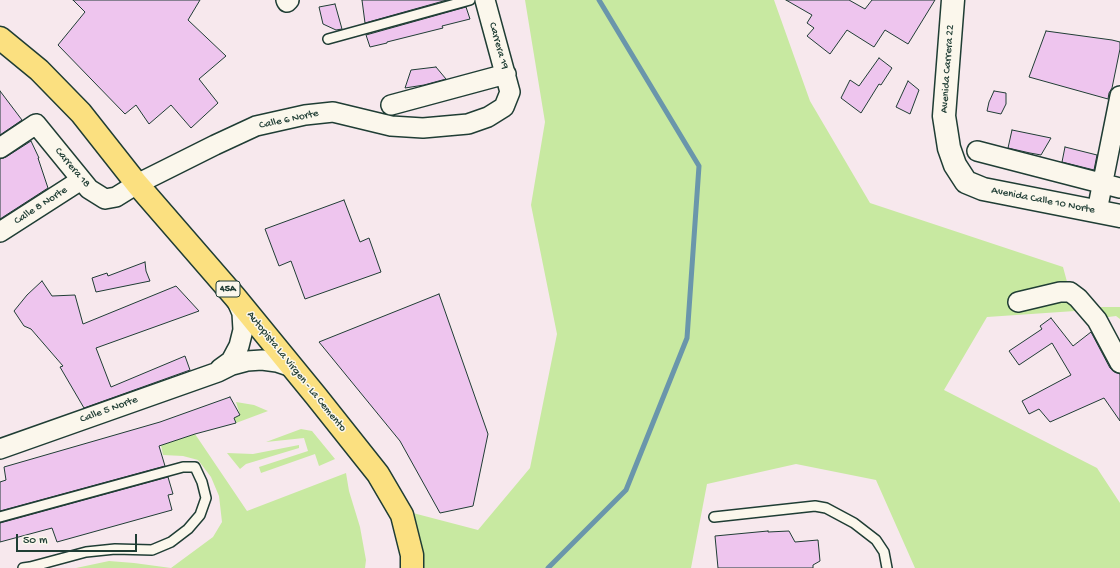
<!DOCTYPE html>
<style>
body{margin:0}
#map{position:relative;width:1120px;height:568px;overflow:hidden;background:#f7e8ed;font-family:"Gochi Hand",sans-serif}
canvas{display:block}
.scale{position:absolute;left:16px;top:534px;width:121px;height:18px;box-sizing:border-box;border:2px solid #1f3d34;border-top:0;padding-left:5px;font-size:12px;line-height:14px;white-space:nowrap;color:#1f3d34;-webkit-text-stroke:3px #fbf7ec;paint-order:stroke}
</style>
<div id="map">
<canvas width="1120" height="568"></canvas>
<div class="scale">50 m</div>
</div>
<script>
const context = document.querySelector('canvas').getContext('2d');
context.lineJoin = 'round';
function fillPath(path, color) {
  context.fillStyle = color;
  context.fill(path, 'evenodd');
}
function shape(rows) {
  const path = new Path2D();
  for (const r of rows) {
    path.moveTo(r[0], r[1]);
    for (let i = 2; i < r.length; i += 2) path.lineTo(r[i], r[i + 1]);
  }
  return path;
}
function trace(path, color, width, dash) {
  context.strokeStyle = color;
  context.lineWidth = width;
  context.lineCap = dash ? 'butt' : 'round';
  context.setLineDash(dash || []);
  context.stroke(path);
}
function label(font, color, halo, rows, align = 'center') {
  context.font = font + ' "Gochi Hand",sans-serif';
  context.lineWidth = 3;
  context.setLineDash([]);
  context.textBaseline = 'middle';
  context.strokeStyle = halo;
  context.fillStyle = color;
  for (const [text, x, y, turn = 0] of rows) {
    context.save();
    context.translate(x, y);
    context.rotate((+turn || 0) * Math.PI / 180);
    context.textAlign = isNaN(turn) ? turn : align;
    if (halo) context.strokeText(text, 0, 0);
    context.fillText(text, 0, 0);
    context.restore();
  }
}
fillPath(shape([
 [525,0,774,0,810,101,870,203,1063,267,1075,311,987,317,944,390,1097,468,1120,503,1120,568,915,568,876,480,796,464,707,484,691,568,424,568,423,554,413,513,478,530,530,468,557,334,531,205,545,122],
 [1097,307,1120,307,1120,319,1116,316,1101,318],
 [236,402,254,405,268,411,236,423,234,418,240,415],
 [301,429,312,431,335,459,319,466,315,454,261,473,259,467,308,451,304,438,266,442],
 [195,434,247,511,346,473,349,491,360,527,366,560,365,568,76,568,109,561,134,563,171,568,213,537,222,522,219,496,211,477,198,460,183,456,163,455,161,445],
 [299,445,299,448,246,464,240,469,227,453,253,454]
]), '#c8e9a1');
trace(shape([
 [548,568,626,490,687,338,699,166,599,0]
]), '#6a96ab', 5);
const building = shape([
 [73,0,200,0,188,20,226,56,199,79,218,103,191,128,171,105,149,124,136,105,125,114,58,45,85,12,73,0],
 [362,0,447,0,365,23,362,0],
 [786,0,849,0,865,9,872,0,935,0,908,44,885,30,874,47,847,30,830,54,807,36,814,28,807,23,812,15,786,0],
 [335,4,342,29,336,30,323,24,319,7,335,4],
 [466,7,470,19,442,26,443,28,387,42,387,43,370,47,366,35,466,7],
 [1046,31,1112,40,1120,42,1120,49,1112,88,1109,93,1108,99,1029,77,1046,31],
 [879,58,892,68,881,85,879,84,861,113,841,98,850,80,859,86,879,58],
 [436,67,446,79,424,85,405,88,411,70,436,67],
 [908,81,919,90,910,114,896,107,908,81],
 [0,91,22,120,0,135,0,91],
 [994,91,1006,93,1006,104,1001,114,987,111,989,102,994,91],
 [1012,130,1051,138,1041,155,1030,153,1008,148,1012,130],
 [31,141,39,158,38,158,48,188,0,219,0,159,6,157,31,141],
 [1065,147,1097,155,1094,170,1062,162,1065,147],
 [344,200,360,242,369,238,381,272,305,299,291,261,279,266,265,229,344,200],
 [145,262,146,271,150,281,96,292,92,278,107,273,108,276,145,262],
 [42,281,52,296,75,295,83,324,176,286,199,311,96,348,111,387,185,356,190,370,84,408,60,367,63,366,31,329,24,326,14,311,27,295,42,281],
 [439,294,488,434,473,506,440,513,400,441,319,342,439,294],
 [1051,318,1073,346,1091,332,1110,368,1115,372,1120,374,1120,421,1104,398,1050,422,1039,409,1029,414,1022,401,1071,375,1052,343,1019,365,1009,351,1042,329,1040,326,1051,318],
 [230,397,240,415,234,418,236,423,195,434,159,446,165,466,0,511,0,482,6,480,4,467,160,422,230,397],
 [168,477,173,494,168,495,172,510,57,542,52,528,0,542,0,523,168,477],
 [768,531,768,532,789,531,795,542,818,540,820,561,813,565,813,568,718,568,715,536,768,531]
]);
fillPath(building, '#eec5ee');
trace(building, '#1f3d34', 1);
const lane = shape([
 [328,39,470,0],
 [0,517,183,467,195,467,202,482,206,498,200,515,188,529,171,542,152,550,115,549,86,552,30,567,23,568],
 [714,517,815,506,826,508,854,523,876,540,884,552,887,568]
]);
const street = shape([
 [286,0,287,2,289,0],
 [391,105,506,74],
 [0,148,36,124,89,189,105,199,116,197,137,184,215,145,256,126,305,115,333,112,391,126,423,128,468,124,488,117,504,107,510,92,485,0],
 [977,151,1120,188],
 [1097,211,1120,96],
 [0,232,81,180],
 [1018,302,1060,292,1070,292,1078,298,1097,320,1120,363],
 [220,369,231,361,239,346,243,330,242,313,236,299],
 [0,449,218,372,232,365,247,361,262,360,277,362,292,367]
]);
const secondary = shape([
 [953,0,944,116,949,148,955,165,966,182,983,189,1120,216]
]);
const primary = shape([
 [0,38,39,70,81,113,137,184,235,297,316,396,378,474,402,515,412,555,412,568]
]);
trace(lane, '#1f3d34', 12);
trace(street, '#1f3d34', 22);
trace(secondary, '#1f3d34', 25);
trace(primary, '#1f3d34', 25);
trace(lane, '#fbf7ec', 9);
trace(street, '#fbf7ec', 19);
trace(secondary, '#fbf7ec', 22);
trace(primary, '#fbe080', 22);
for (const [x, y, w] of [
 [228,289,24]
]) {
  const box = new Path2D();
  box.roundRect(x - w / 2, y - 8, w, 16, 3);
  context.fillStyle = '#fbf7ec';
  context.fill(box);
  trace(box, '#1f3d34', 1);
}
label('bold 10px', '#1f3d34', null, [
 ["45A",228,289]
]);
label('11px', '#1f3d34', '#fbf7ec', [
 ["Carrera 19",498,46,74],
 ["Avenida Carrera 22",948,69,-86],
 ["Calle 6 Norte",289,120,-12],
 ["Carrera 18",72,168,50],
 ["Avenida Calle 10 Norte",1043,201,11],
 ["Calle 8 Norte",41,206,-33],
 ["Autopista La Virgen - La Cemento",296,372,51],
 ["Calle 5 Norte",109,410,-20]
]);
</script>
